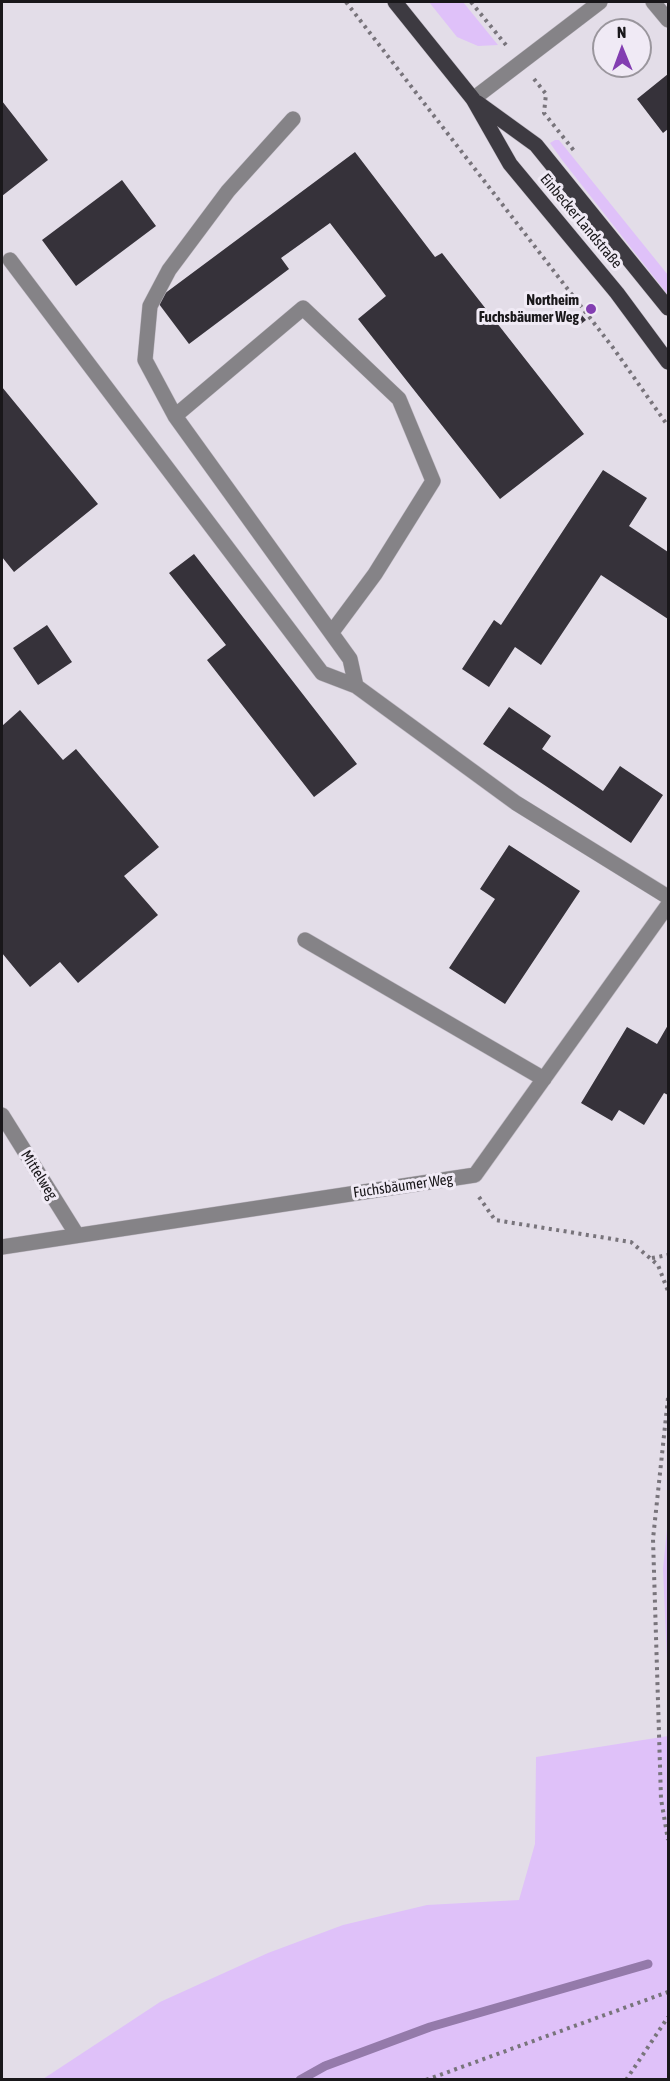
<!DOCTYPE html>
<meta charset="utf-8">
<style>
body{margin:0}
#map{position:relative;width:670px;height:2081px;overflow:hidden;background:#e3dde8;font-family:"Asap Condensed",sans-serif}
canvas{display:block}
.frame{position:absolute;inset:0;border:3px solid #19171a;pointer-events:none}
.north{position:absolute;left:592px;top:18px;width:60px;height:60px;box-sizing:border-box;background:#f0eaf5;border:2px solid #9a969d;border-radius:50%;rotate:359deg;font-size:16px;font-weight:700;line-height:24px;text-align:center;color:#19171a}
.north::after{content:'';display:block;margin:auto;width:21px;height:27px;background:#833eb1;clip-path:polygon(50% 0,100% 100%,50% 72%,0 100%)}
</style>
<div id="map">
<canvas width="670" height="2081"></canvas>
<div class="frame"></div>
<div class="north">N</div>
</div>
<script>
const context = document.querySelector('canvas').getContext('2d');
context.lineJoin = 'round';
function fillPath(path, color) {
  context.fillStyle = color;
  context.fill(path, 'evenodd');
}
function shape(rows) {
  const path = new Path2D();
  for (const r of rows) {
    path.moveTo(r[0], r[1]);
    for (let i = 2; i < r.length; i += 2) path.lineTo(r[i], r[i + 1]);
  }
  return path;
}
function trace(path, color, width, dash) {
  context.strokeStyle = color;
  context.lineWidth = width;
  context.lineCap = dash ? 'butt' : 'round';
  context.setLineDash(dash || []);
  context.stroke(path);
}
function label(font, color, halo, rows, align = 'center') {
  context.font = font + ' "Asap Condensed",sans-serif';
  context.lineWidth = 6;
  context.setLineDash([]);
  context.textBaseline = 'middle';
  context.strokeStyle = halo;
  context.fillStyle = color;
  for (const [text, x, y, turn = 0] of rows) {
    context.save();
    context.translate(x, y);
    context.rotate((+turn || 0) * Math.PI / 180);
    context.textAlign = isNaN(turn) ? turn : align;
    if (halo) context.strokeText(text, 0, 0);
    context.fillText(text, 0, 0);
    context.restore();
  }
}
fillPath(shape([
 [429,2,463,2,498,45,478,46,457,37],
 [555,140,559,140,668,275,668,295,562,160,550,143],
 [668,1519,668,1683,663,1569],
 [668,1736,668,2079,43,2079,160,2002,268,1953,343,1925,427,1905,519,1900,535,1844,536,1757]
]), '#dfc1f9');
trace(shape([
 [300,2080,325,2066,430,2027,648,1964]
]), '#947aaa', 9);
fillPath(shape([
 [668,74,668,129,663,133,637,99],
 [2,101,48,160,2,196],
 [355,152,435,257,442,253,584,434,500,499,358,319,386,296,330,223,281,258,289,269,189,344,156,300],
 [122,180,156,226,76,286,42,240],
 [580,313,586,320,581,324,576,317],
 [2,387,98,504,14,572,2,557],
 [603,470,647,498,629,526,668,552,668,619,601,575,541,665,515,647,489,687,462,669,494,620,501,625],
 [194,554,357,764,314,797,207,660,226,645,169,573],
 [47,625,72,662,38,685,13,648],
 [509,707,551,736,542,749,603,791,620,766,663,795,631,843,483,744],
 [20,710,63,760,76,749,159,847,124,876,158,915,78,983,60,962,30,987,2,953,2,726],
 [509,845,580,891,505,1004,449,968,495,899,480,889],
 [668,1025,668,1095,664,1093,644,1125,619,1110,612,1121,581,1103,627,1027,657,1044]
]), '#36323a');
const minor = shape([
 [653,2,668,20],
 [473,99,600,2],
 [293,119,228,191,169,270,150,306,145,360,175,416,350,659,356,686],
 [10,260,322,673,356,686,516,803,668,897],
 [175,416,303,308,399,399,433,481,375,574,332,632],
 [305,940,544,1079],
 [2,1115,77,1235],
 [2,1247,475,1175,668,905]
]);
const major = shape([
 [395,2,473,99,510,164,617,293,668,362],
 [478,103,536,145,668,308]
]);
trace(minor, '#bfb9c3', 16);
trace(major, '#bfb9c3', 16);
trace(shape([
 [346,2,614,349,668,426],
 [471,2,506,45],
 [534,79,546,94,544,113,575,152],
 [479,1197,495,1220,631,1242,658,1265,668,1291],
 [652,1258,668,1255],
 [668,1398,653,1539,661,1799,668,1840],
 [426,2080,668,1992],
 [626,2080,668,2017]
]), '#78747b', 4, [3, 4.5]);
trace(minor, '#858387', 15);
trace(major, '#3d3a41', 15);
for (const [x, y, r, color] of [
 [591,309,6,"#833eb1"]
]) {
  const dot = new Path2D();
  dot.arc(x, y, r, 0, 2 * Math.PI);
  context.fillStyle = color;
  context.fill(dot);
  trace(dot, '#f0eaf5', 2);
}
label('15px', '#19171a', '#f0eaf5', [
 ["Einbecker Landstraße",581,221,50],
 ["Mittelweg",39,1175,58],
 ["Fuchsbäumer Weg",403,1186,-8]
]);
label('bold 15px', '#19171a', '#f0eaf5', [
 ["Northeim",579,300],
 ["Fuchsbäumer Weg",579,317]
], 'right');
</script>
